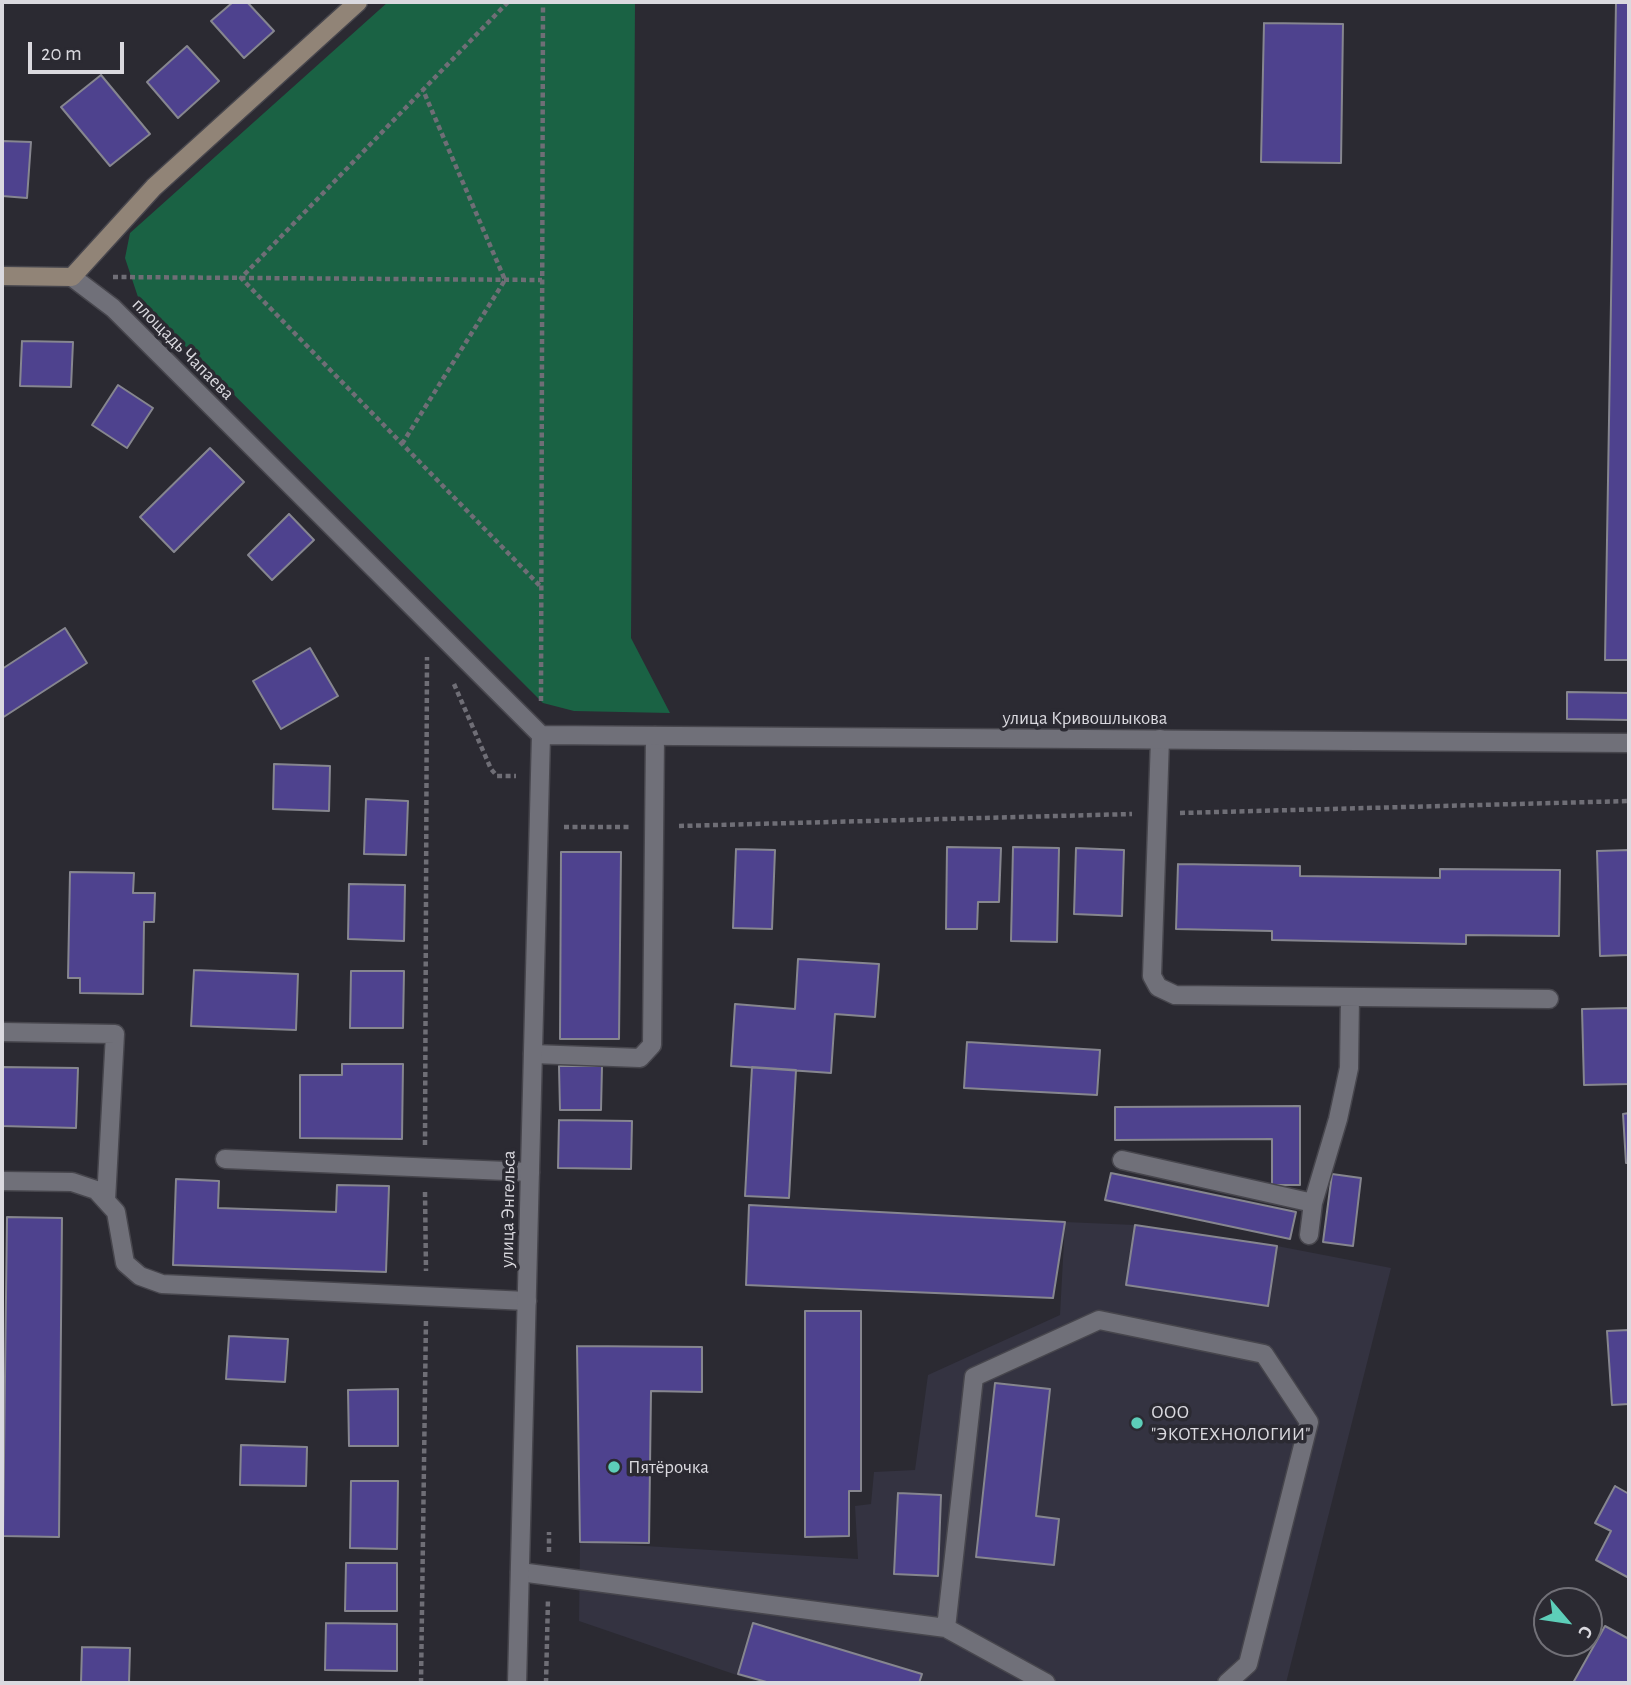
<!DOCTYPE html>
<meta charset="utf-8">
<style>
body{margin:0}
#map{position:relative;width:1631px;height:1685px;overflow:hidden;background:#2b2a32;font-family:"Alegreya Sans",sans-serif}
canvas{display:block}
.frame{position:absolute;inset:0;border:4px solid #dad9df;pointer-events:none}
.north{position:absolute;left:1533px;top:1587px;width:70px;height:70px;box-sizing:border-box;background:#2b2a32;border:2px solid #717077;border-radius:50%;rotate:119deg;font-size:19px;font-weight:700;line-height:28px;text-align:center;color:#dad9df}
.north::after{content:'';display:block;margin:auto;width:24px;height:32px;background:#5dceb9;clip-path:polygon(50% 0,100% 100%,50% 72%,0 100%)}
.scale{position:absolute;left:28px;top:42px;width:96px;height:32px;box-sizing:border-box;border:4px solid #dad9df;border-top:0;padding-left:9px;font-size:21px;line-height:24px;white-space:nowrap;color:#dad9df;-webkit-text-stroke:5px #2b2a32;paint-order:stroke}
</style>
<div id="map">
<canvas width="1631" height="1685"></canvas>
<div class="frame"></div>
<div class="north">С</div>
<div class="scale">20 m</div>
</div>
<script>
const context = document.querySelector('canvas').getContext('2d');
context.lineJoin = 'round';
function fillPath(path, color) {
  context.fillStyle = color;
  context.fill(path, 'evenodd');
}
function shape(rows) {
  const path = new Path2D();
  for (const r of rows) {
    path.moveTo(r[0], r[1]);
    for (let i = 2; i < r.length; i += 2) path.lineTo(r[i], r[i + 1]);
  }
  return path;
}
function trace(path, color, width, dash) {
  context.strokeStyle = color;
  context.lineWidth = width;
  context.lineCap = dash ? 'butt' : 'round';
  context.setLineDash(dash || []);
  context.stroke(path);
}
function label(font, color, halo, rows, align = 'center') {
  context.font = font + ' "Alegreya Sans",sans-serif';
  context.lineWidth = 7;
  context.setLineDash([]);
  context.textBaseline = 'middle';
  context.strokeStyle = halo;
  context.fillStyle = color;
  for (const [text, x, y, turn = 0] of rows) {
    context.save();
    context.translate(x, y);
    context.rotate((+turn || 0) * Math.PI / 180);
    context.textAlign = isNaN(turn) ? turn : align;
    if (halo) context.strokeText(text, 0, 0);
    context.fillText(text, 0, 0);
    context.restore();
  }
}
fillPath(shape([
 [1065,1222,1135,1225,1277,1246,1391,1268,1286,1683,760,1683,579,1621,580,1542,858,1559,855,1506,871,1504,874,1472,915,1470,928,1375,1060,1315]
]), '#343341');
fillPath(shape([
 [388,2,635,2,631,638,670,713,574,711,543,703,139,300,125,258,130,233]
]), '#1a6244');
const building = shape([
 [233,2,247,2,274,31,244,58,211,21,233,2],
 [1616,2,1629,2,1629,660,1605,660,1616,2],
 [1264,23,1343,24,1341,163,1261,162,1264,23],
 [187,46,219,81,178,118,147,82,187,46],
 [101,75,150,134,110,166,61,107,101,75],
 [2,141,31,142,27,198,2,196,2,141],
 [22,341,73,342,71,387,20,386,22,341],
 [118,385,153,408,127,448,92,425,118,385],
 [210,448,244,482,174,552,140,517,210,448],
 [289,514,314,540,272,580,248,555,289,514],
 [65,628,87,663,2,718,2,669,65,628],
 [310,648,338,696,281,729,253,681,310,648],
 [1567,692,1629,693,1629,720,1567,719,1567,692],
 [274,764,330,766,329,811,273,809,274,764],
 [366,799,408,801,406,855,364,854,366,799],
 [947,847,1001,848,999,902,978,902,977,929,946,929,947,847],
 [1013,847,1059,848,1057,942,1011,941,1013,847],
 [1076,848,1124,850,1122,916,1074,914,1076,848],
 [736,849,775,850,772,929,733,928,736,849],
 [1629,850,1629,955,1600,956,1597,851,1629,850],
 [561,852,621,852,619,1039,560,1039,561,852],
 [1178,864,1300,866,1300,876,1440,878,1440,869,1560,870,1559,936,1466,935,1466,944,1272,940,1272,931,1176,929,1178,864],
 [70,872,134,873,133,893,155,893,154,922,144,922,143,994,80,993,80,978,68,978,70,872],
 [349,884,405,885,404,941,348,939,349,884],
 [798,959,879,964,875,1017,835,1014,831,1073,731,1066,735,1004,795,1009,798,959],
 [194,970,298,974,296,1030,191,1026,194,970],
 [351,971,404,971,403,1028,350,1028,351,971],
 [1629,1008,1629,1084,1584,1085,1582,1009,1629,1008],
 [967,1042,1100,1050,1097,1095,964,1088,967,1042],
 [342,1064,403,1064,402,1139,300,1138,300,1075,342,1075,342,1064],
 [559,1066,602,1066,601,1110,560,1110,559,1066],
 [2,1067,78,1068,76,1128,2,1126,2,1067],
 [752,1067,796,1070,789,1198,745,1196,752,1067],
 [1300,1106,1300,1185,1272,1185,1272,1139,1115,1140,1115,1107,1300,1106],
 [1629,1113,1629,1163,1626,1163,1623,1114,1629,1113],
 [559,1120,632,1121,631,1169,558,1168,559,1120],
 [1111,1173,1296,1212,1290,1239,1105,1200,1111,1173],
 [1332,1174,1361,1178,1353,1246,1323,1242,1332,1174],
 [176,1179,219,1181,218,1208,336,1212,337,1185,389,1186,386,1272,173,1265,176,1179],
 [749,1205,1065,1222,1053,1298,746,1285,749,1205],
 [7,1217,62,1218,59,1537,3,1536,7,1217],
 [1135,1225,1277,1246,1268,1306,1126,1285,1135,1225],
 [805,1311,861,1311,861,1491,849,1491,849,1536,805,1537,805,1311],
 [1629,1330,1629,1404,1612,1405,1607,1331,1629,1330],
 [229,1336,288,1339,285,1382,226,1379,229,1336],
 [577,1346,702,1347,702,1392,651,1391,649,1543,580,1542,577,1346],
 [995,1383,1050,1389,1036,1516,1059,1519,1054,1565,976,1557,995,1383],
 [398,1389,398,1446,349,1446,348,1390,398,1389],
 [241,1445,307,1447,306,1486,240,1485,241,1445],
 [351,1481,398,1481,397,1549,350,1548,351,1481],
 [1615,1486,1629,1494,1629,1578,1596,1560,1611,1531,1595,1523,1615,1486],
 [898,1493,941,1495,938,1576,894,1574,898,1493],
 [346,1563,397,1563,397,1611,345,1611,346,1563],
 [326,1623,397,1624,397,1671,325,1670,326,1623],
 [753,1623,922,1674,919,1683,770,1683,738,1674,753,1623],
 [1605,1626,1629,1639,1629,1683,1573,1683,1605,1626],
 [82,1647,130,1648,129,1683,81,1683,82,1647]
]);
fillPath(building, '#4e428e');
trace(building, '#86868f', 2);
const lane = shape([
 [1160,739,1152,976,1158,987,1175,995,1549,999],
 [2,1032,115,1034,106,1200],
 [533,1054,640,1058,652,1045,655,736],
 [225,1159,530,1172],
 [1122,1160,1313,1203],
 [2,1181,72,1182,96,1190,116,1212,125,1263,140,1276,162,1284,527,1301],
 [1309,1235,1313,1203,1338,1119,1349,1068,1350,997],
 [520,1572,946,1628,1046,1683],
 [946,1628,974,1377,1099,1320,1264,1354,1309,1422,1248,1664,1227,1683]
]);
const street = shape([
 [72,277,113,308,541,735],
 [541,735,1629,743],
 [517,1683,541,735]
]);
const secondary = shape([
 [2,276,72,277,154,187,358,2]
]);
trace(lane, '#47464d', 21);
trace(street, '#47464d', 21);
trace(secondary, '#47464d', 21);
trace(shape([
 [508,2,241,278,542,588],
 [113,277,542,280],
 [402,444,505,280,423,90],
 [454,684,491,769,497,776,516,776],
 [541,701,543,2],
 [1180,813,1629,801],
 [679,826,1132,814],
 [564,827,632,827],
 [425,1145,427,657],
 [425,1192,426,1271],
 [549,1552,549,1532],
 [421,1683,426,1318],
 [546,1683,548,1599]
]), '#6f6e76', 4.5, [5, 3.5]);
trace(lane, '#707079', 18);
trace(street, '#707079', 18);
trace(secondary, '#918477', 18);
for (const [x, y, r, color] of [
 [1137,1423,7,"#5dceb9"],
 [614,1467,7,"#5dceb9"]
]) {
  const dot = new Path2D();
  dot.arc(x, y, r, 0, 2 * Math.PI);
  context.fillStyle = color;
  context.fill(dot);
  trace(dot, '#2b2a32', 2.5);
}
label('19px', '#dad9df', '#2b2a32', [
 ["площадь Чапаева",183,349,45],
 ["улица Кривошлыкова",1085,718],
 ["улица Энгельса",508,1209,-89]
]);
label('19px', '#dad9df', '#2b2a32', [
 ["ООО",1151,1412],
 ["\"ЭКОТЕХНОЛОГИИ\"",1151,1434],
 ["Пятёрочка",628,1467]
], 'left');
</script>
